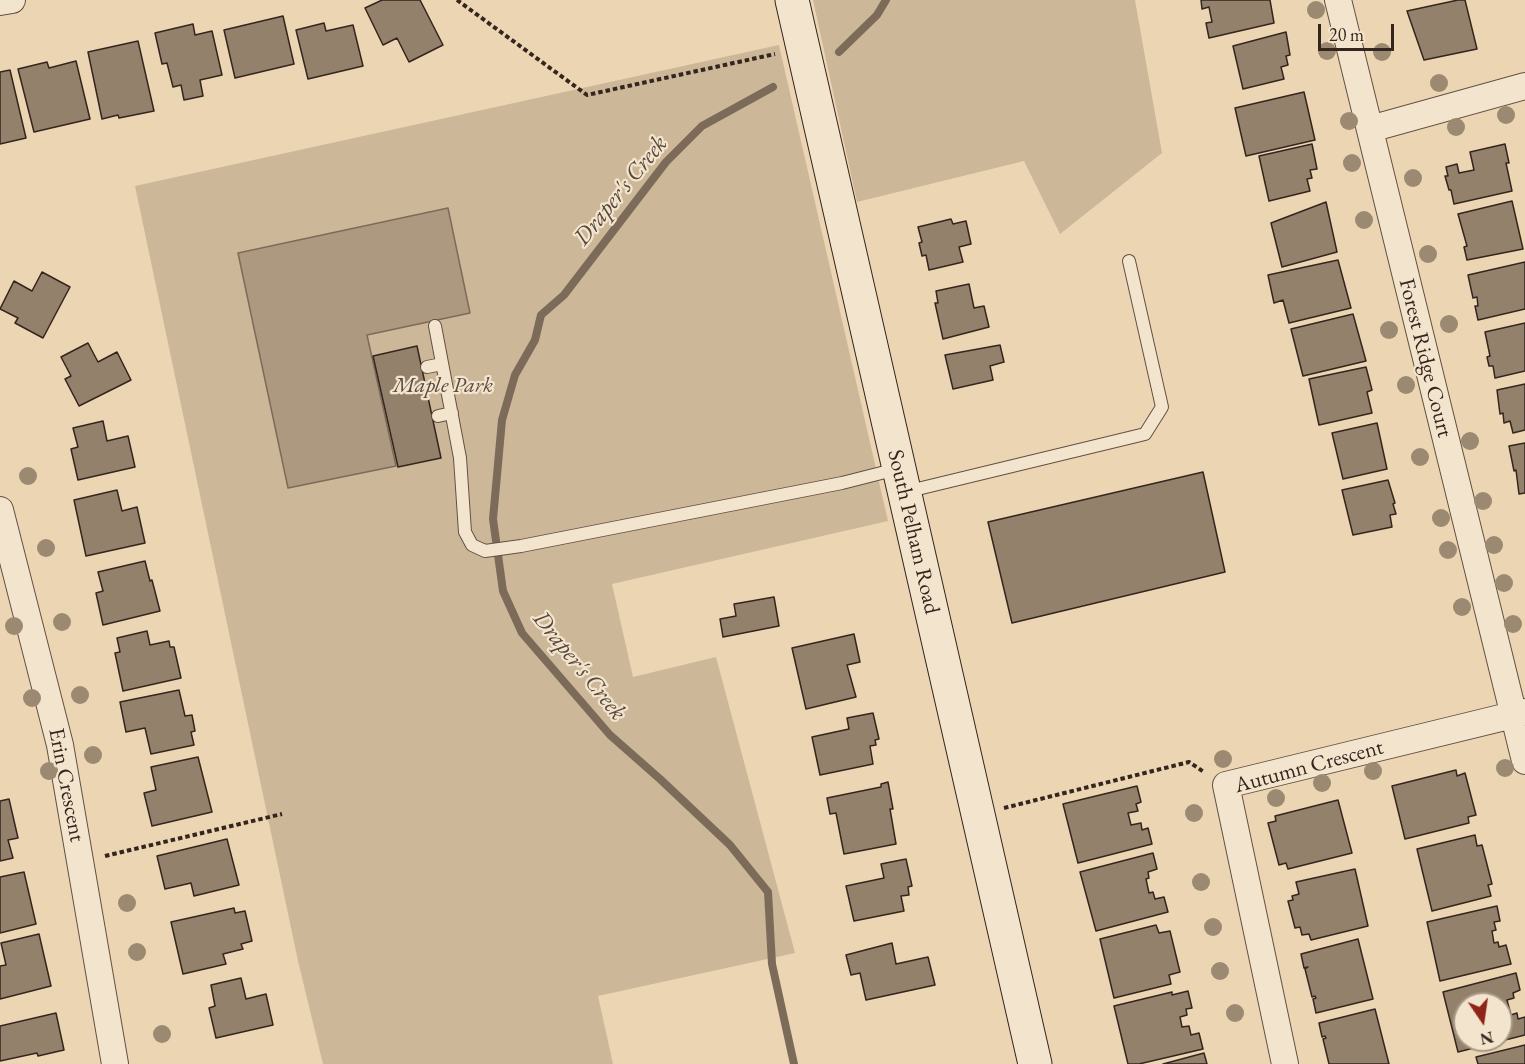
<!DOCTYPE html>
<style>
body{margin:0}
#map{position:relative;width:1525px;height:1064px;overflow:hidden;background:#ecd5b2;font-family:"EB Garamond",serif}
canvas{display:block}
.north{position:absolute;left:1453px;top:992px;width:60px;height:60px;box-sizing:border-box;background:#f3e4cd;border:2px solid #a79887;border-radius:50%;rotate:167deg;font-size:16px;font-weight:700;line-height:24px;text-align:center;color:#34251f}
.north::after{content:'';display:block;margin:auto;width:21px;height:27px;background:#8f2418;clip-path:polygon(50% 0,100% 100%,50% 72%,0 100%)}
.scale{position:absolute;left:1318px;top:24px;width:76px;height:27px;box-sizing:border-box;border:3px solid #34251f;border-top:0;padding-left:8px;font-size:18px;line-height:21px;white-space:nowrap;color:#34251f;-webkit-text-stroke:4px #f3e4cd;paint-order:stroke}
</style>
<div id="map">
<canvas width="1525" height="1064"></canvas>
<div class="north">N</div>
<div class="scale">20 m</div>
</div>
<script>
const context = document.querySelector('canvas').getContext('2d');
context.lineJoin = 'round';
function fillPath(path, color) {
  context.fillStyle = color;
  context.fill(path, 'evenodd');
}
function shape(rows) {
  const path = new Path2D();
  for (const r of rows) {
    path.moveTo(r[0], r[1]);
    for (let i = 2; i < r.length; i += 2) path.lineTo(r[i], r[i + 1]);
  }
  return path;
}
function trace(path, color, width, dash) {
  context.strokeStyle = color;
  context.lineWidth = width;
  context.lineCap = dash ? 'butt' : 'round';
  context.setLineDash(dash || []);
  context.stroke(path);
}
function label(font, color, halo, rows, align = 'center') {
  context.font = font + ' "EB Garamond",serif';
  context.lineWidth = 4.5;
  context.setLineDash([]);
  context.textBaseline = 'middle';
  context.strokeStyle = halo;
  context.fillStyle = color;
  for (const [text, x, y, turn = 0] of rows) {
    context.save();
    context.translate(x, y);
    context.rotate((+turn || 0) * Math.PI / 180);
    context.textAlign = isNaN(turn) ? turn : align;
    if (halo) context.strokeText(text, 0, 0);
    context.fillText(text, 0, 0);
    context.restore();
  }
}
fillPath(shape([
 [813,0,1135,0,1162,153,1060,234,1024,161,857,202],
 [779,45,888,521,612,584,633,677,716,657,795,953,598,996,613,1064,323,1064,298,961,135,186]
]), '#cdb799');
const water = shape([
 [448,208,470,313,367,335,396,466,288,488,238,253,448,208]
]);
fillPath(water, '#ad9980');
trace(water, '#7d6b59', 1.5);
trace(shape([
 [839,52,877,15,886,0],
 [773,87,702,126,666,162,564,295,541,315,535,340,515,375,502,420,493,519,503,591,522,633,610,735,660,779,730,845,768,892,772,964,794,1064]
]), '#7d6b59', 8);
const building = shape([
 [382,0,420,0,443,45,409,62,397,38,383,45,365,8,382,0],
 [1201,0,1270,0,1274,23,1209,38,1206,23,1212,22,1209,7,1202,9,1201,0],
 [1458,0,1465,0,1477,49,1424,60,1407,11,1458,0],
 [283,16,294,64,235,78,224,30,283,16],
 [324,23,326,31,353,25,363,66,308,79,296,30,324,23],
 [193,24,195,35,212,31,222,75,200,80,203,96,184,100,181,85,173,87,167,63,162,64,155,33,193,24],
 [1286,32,1290,55,1286,56,1288,65,1281,67,1284,79,1243,89,1233,46,1286,32],
 [138,41,154,111,119,118,118,115,102,119,88,52,138,41],
 [76,61,90,119,34,132,18,69,47,62,49,68,76,61],
 [10,70,26,138,0,144,0,72,10,70],
 [1304,92,1315,140,1246,156,1235,108,1304,92],
 [1312,144,1317,169,1310,170,1312,178,1307,179,1310,191,1269,201,1259,156,1312,144],
 [1505,144,1509,163,1506,163,1512,191,1454,204,1451,190,1449,190,1445,176,1448,176,1446,167,1457,164,1459,173,1474,170,1470,152,1505,144],
 [1512,201,1523,249,1467,260,1464,247,1467,246,1458,214,1512,201],
 [1326,202,1337,252,1282,267,1271,223,1326,202],
 [951,219,953,224,966,221,971,244,959,247,963,262,929,270,926,255,922,256,919,243,922,242,918,227,951,219],
 [1338,260,1351,308,1289,323,1283,300,1274,303,1268,275,1338,260],
 [1525,262,1525,309,1478,320,1475,306,1478,306,1477,297,1473,298,1468,275,1525,262],
 [42,272,70,287,43,338,15,323,18,318,0,309,14,281,32,291,42,272],
 [969,284,974,308,984,306,989,327,943,339,935,303,938,303,936,291,969,284],
 [1353,314,1366,361,1303,376,1291,329,1353,314],
 [1525,323,1525,371,1495,378,1493,366,1489,366,1487,357,1490,356,1485,332,1525,323],
 [88,343,98,362,117,352,131,380,79,406,65,379,71,376,61,357,88,343],
 [1000,345,1004,362,990,366,993,380,953,389,945,355,1000,345],
 [417,346,441,458,398,467,373,356,417,346],
 [1366,367,1372,390,1367,392,1372,413,1319,425,1309,379,1366,367],
 [1525,384,1525,430,1513,433,1510,421,1504,423,1503,413,1500,414,1497,390,1525,384],
 [103,421,107,441,128,436,135,467,78,480,71,449,78,447,73,428,103,421],
 [1377,423,1387,469,1343,479,1332,433,1377,423],
 [1525,443,1525,493,1519,494,1516,470,1514,471,1509,446,1525,443],
 [1203,472,1225,572,1012,623,988,522,1203,472],
 [1388,480,1395,503,1393,504,1396,514,1390,515,1392,527,1353,535,1342,490,1388,480],
 [117,490,122,511,137,507,145,543,86,556,74,500,117,490],
 [145,561,150,581,152,580,160,611,103,625,96,593,103,591,98,572,145,561],
 [774,597,779,626,723,637,720,619,736,616,734,604,774,597],
 [147,631,150,645,169,641,170,647,174,647,181,678,123,691,115,653,120,652,117,638,147,631],
 [854,634,860,662,847,665,856,697,806,709,792,648,854,634],
 [179,690,185,716,192,715,195,731,191,732,194,745,151,754,145,728,126,732,120,702,179,690],
 [873,713,879,739,875,740,876,745,870,746,873,764,820,775,812,737,849,729,847,718,873,713],
 [198,757,212,812,152,826,144,793,156,790,151,767,198,757],
 [1456,770,1457,776,1465,773,1476,815,1468,817,1469,823,1405,839,1392,786,1456,770],
 [888,782,893,809,890,809,896,844,844,854,836,813,830,814,827,798,881,787,881,784,888,782],
 [1137,786,1141,802,1136,804,1138,811,1128,813,1131,825,1141,823,1142,830,1148,828,1152,844,1078,863,1063,804,1137,786],
 [9,799,18,838,8,840,13,858,0,861,0,801,9,799],
 [1338,800,1352,853,1288,869,1286,863,1279,865,1268,823,1276,821,1275,816,1338,800],
 [1475,835,1477,846,1482,845,1492,884,1488,885,1491,896,1432,911,1417,849,1475,835],
 [227,839,239,885,194,896,191,883,165,889,157,856,227,839],
 [1153,853,1157,869,1148,872,1149,878,1146,879,1149,893,1153,892,1155,899,1164,897,1168,912,1096,931,1080,872,1153,853],
 [906,859,912,886,908,887,909,895,901,896,904,911,854,921,846,886,884,878,881,864,906,859],
 [1355,869,1368,926,1311,940,1309,934,1302,935,1300,927,1295,928,1288,901,1293,900,1292,896,1299,894,1296,882,1355,869],
 [24,872,36,924,0,933,0,877,24,872],
 [1497,906,1500,921,1494,922,1496,930,1492,931,1494,943,1498,942,1499,947,1506,945,1511,964,1440,981,1427,922,1497,906],
 [234,908,235,913,245,911,252,941,241,944,243,949,223,954,226,964,183,974,171,922,234,908],
 [1156,925,1159,933,1170,931,1180,972,1169,975,1171,984,1114,998,1100,939,1156,925],
 [39,934,51,986,0,999,0,966,6,965,1,943,39,934],
 [1358,939,1373,999,1316,1013,1313,999,1316,998,1315,996,1312,997,1305,969,1308,967,1304,968,1301,954,1358,939],
 [892,943,896,964,928,957,935,985,866,1000,860,973,851,975,846,955,892,943],
 [1516,973,1520,990,1513,993,1514,998,1507,1000,1511,1015,1517,1013,1518,1019,1525,1017,1525,1035,1458,1052,1443,992,1516,973],
 [1465,1004,1501,1004,1501,1040,1465,1040,1465,1004],
 [241,978,246,999,266,994,273,1025,216,1038,209,1008,215,1006,211,985,241,978],
 [1188,991,1192,1008,1186,1009,1187,1015,1180,1017,1182,1027,1189,1026,1191,1035,1199,1033,1203,1049,1139,1064,1128,1064,1114,1006,1172,992,1172,995,1188,991],
 [1375,1009,1389,1064,1329,1064,1323,1039,1326,1038,1325,1036,1322,1037,1319,1023,1375,1009],
 [56,1013,64,1050,38,1056,37,1053,0,1061,0,1026,56,1013],
 [1525,1045,1525,1064,1478,1064,1476,1057,1525,1045],
 [1204,1053,1207,1064,1163,1064,1204,1053]
]);
fillPath(building, '#94816b');
trace(building, '#34251f', 1.5);
const service = shape([
 [435,326,460,458,465,532,472,545,485,551,521,546,842,483,897,469],
 [427,367,442,364],
 [438,416,452,413],
 [905,492,1145,434,1162,407,1129,261]
]);
const minor = shape([
 [1338,0,1525,761],
 [0,2,12,0],
 [1370,129,1525,86],
 [0,510,60,745,115,1064],
 [1285,1064,1226,785,1525,712]
]);
const secondary = shape([
 [792,0,1035,1064]
]);
trace(service, '#625144', 14);
trace(minor, '#625144', 28);
trace(secondary, '#34251f', 35);
trace(shape([
 [457,0,587,95,775,54],
 [1004,808,1189,762,1204,772],
 [105,856,282,814]
]), '#34251f', 4, [4.5, 3]);
trace(service, '#f3e4cd', 12);
trace(minor, '#f3e4cd', 26);
trace(secondary, '#f3e4cd', 33);
context.fillStyle = '#9c8972';
for (const [x, y] of [
 [1316,10],
 [1327,51],
 [1382,52],
 [1439,83],
 [1506,115],
 [1349,121],
 [1456,127],
 [1352,163],
 [1413,178],
 [1364,220],
 [1428,254],
 [1449,324],
 [1389,330],
 [1406,385],
 [1470,441],
 [1420,457],
 [28,476],
 [1483,501],
 [1441,518],
 [1494,545],
 [46,548],
 [1448,550],
 [1504,583],
 [1462,607],
 [62,622],
 [1513,624],
 [14,626],
 [80,695],
 [32,698],
 [93,755],
 [1223,759],
 [1505,768],
 [49,771],
 [1373,771],
 [1322,783],
 [1276,798],
 [1194,813],
 [1201,882],
 [127,903],
 [1213,927],
 [137,952],
 [1220,971],
 [1235,1013],
 [162,1034]
]) {
  context.beginPath();
  context.arc(x, y, 9, 0, 2 * Math.PI);
  context.fill();
}
label('22px', '#34251f', '#f3e4cd', [
 ["Forest Ridge Court",1425,358,76],
 ["South Pelham Road",913,532,77],
 ["Autumn Crescent",1309,767,-15],
 ["Erin Crescent",66,785,79]
]);
label('italic 22px', '#5a4a3e', '#f3e4cd', [
 ["Maple Park",443,386]
]);
label('italic 24px', '#58483c', '#f3e4cd', [
 ["Draper's Creek",621,191,-51],
 ["Draper's Creek",579,666,51]
]);
</script>
